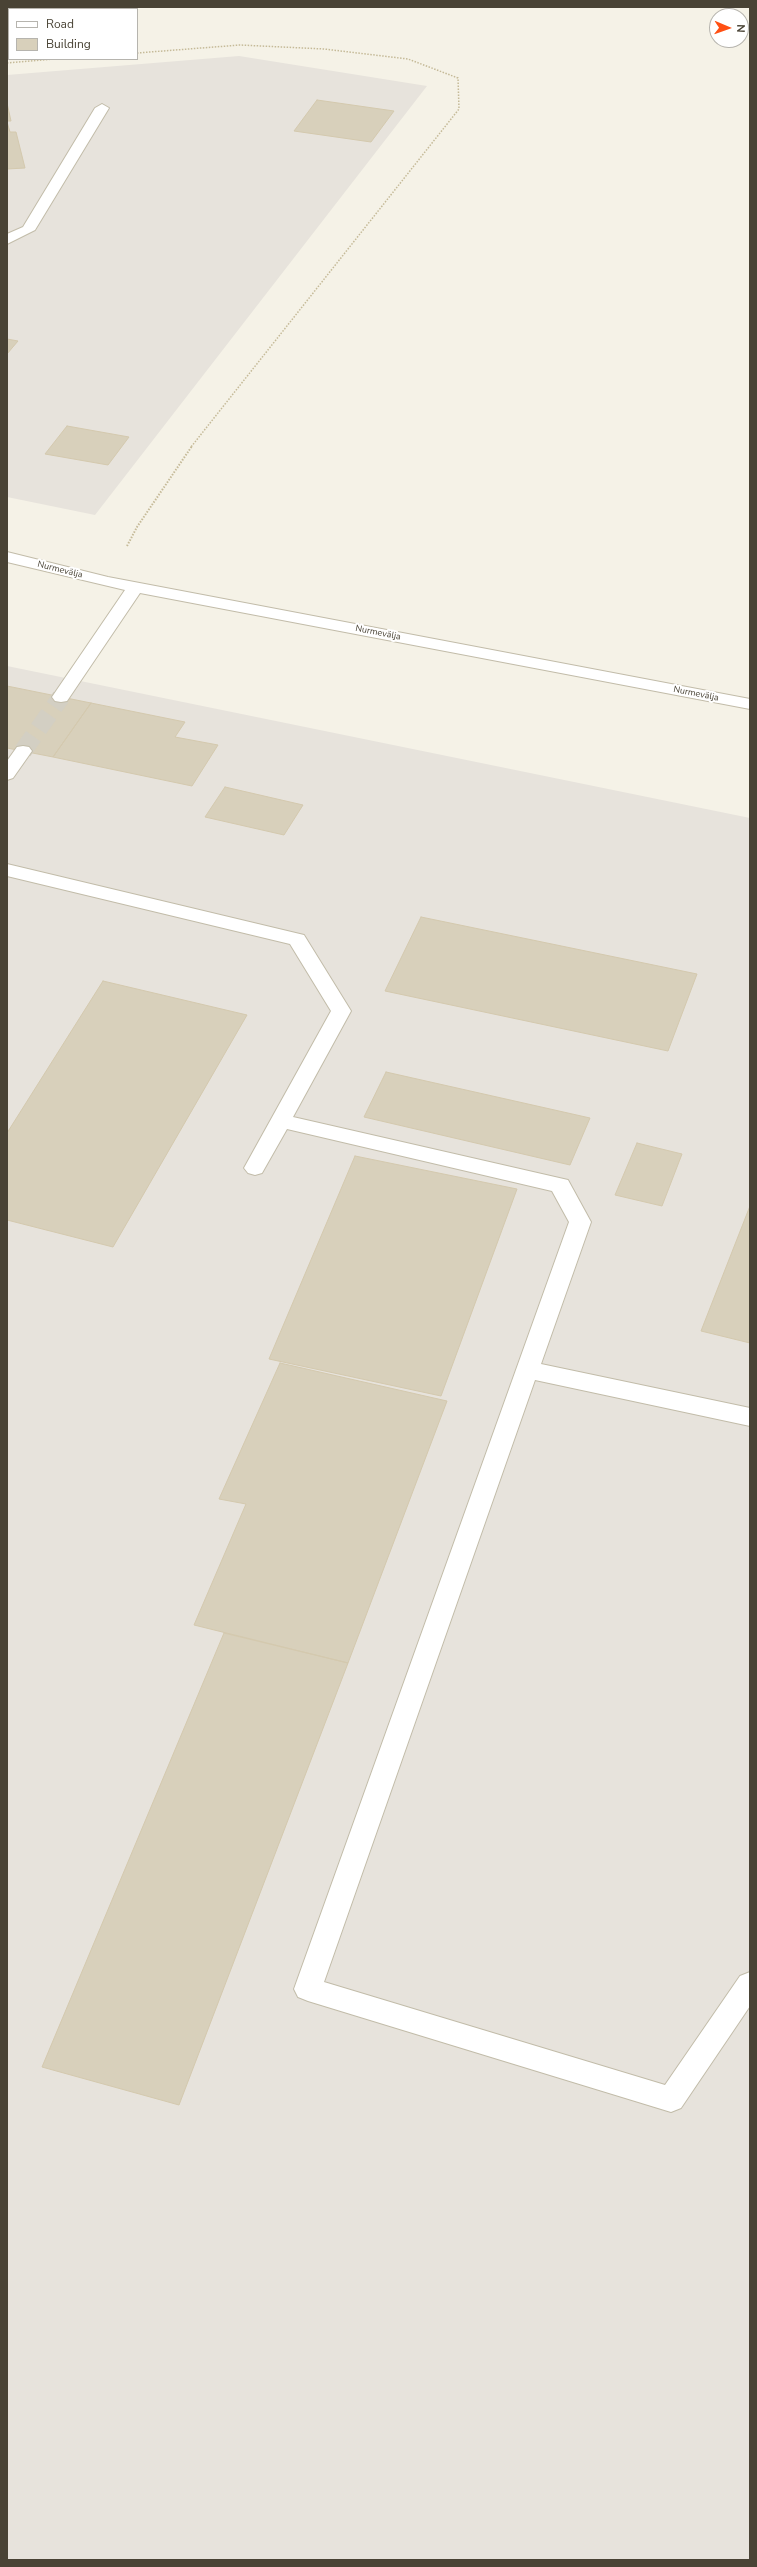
<!DOCTYPE html>
<meta charset="utf-8">
<style>
body{margin:0}
#map{position:relative;width:757px;height:2567px;overflow:hidden;background:#f5f2e7;font-family:"Nunito Sans",sans-serif}
canvas{display:block}
.frame{position:absolute;inset:0;border:8px solid #494335;pointer-events:none}
.legend{position:absolute;left:8px;top:8px;width:130px;height:52px;box-sizing:border-box;background:#fff;border:1px solid #b6b4ae;margin:0;padding:5px 7px;list-style:none;font-size:12px;color:#494335}
.legend li{display:flex;align-items:center;gap:8px;height:20px}
.legend b{width:20px;border:1px solid #b6b4ae}
.north{position:absolute;left:709px;top:8px;width:40px;height:40px;box-sizing:border-box;background:#fff;border:1px solid #b6b4ae;border-radius:50%;rotate:92deg;font-size:11px;font-weight:700;line-height:16px;text-align:center;color:#494335}
.north::after{content:'';display:block;margin:auto;width:14px;height:18px;background:#ff5014;clip-path:polygon(50% 0,100% 100%,50% 72%,0 100%)}
</style>
<div id="map">
<canvas width="757" height="2567"></canvas>
<div class="frame"></div>
<ul class="legend">
<li><b style="height:5px;background:#fff"></b>Road</li>
<li><b style="height:11px;background:#d8d0bb"></b>Building</li>
</ul>
<div class="north">N</div>
</div>
<script>
const context = document.querySelector('canvas').getContext('2d');
context.lineJoin = 'round';
function fillPath(path, color) {
  context.fillStyle = color;
  context.fill(path, 'evenodd');
}
function shape(rows) {
  const path = new Path2D();
  for (const r of rows) {
    path.moveTo(r[0], r[1]);
    for (let i = 2; i < r.length; i += 2) path.lineTo(r[i], r[i + 1]);
  }
  return path;
}
function trace(path, color, width, dash) {
  context.strokeStyle = color;
  context.lineWidth = width;
  context.lineCap = dash ? 'butt' : 'round';
  context.setLineDash(dash || []);
  context.stroke(path);
}
function label(font, color, halo, rows, align = 'center') {
  context.font = font + ' "Nunito Sans",sans-serif';
  context.lineWidth = 4;
  context.setLineDash([]);
  context.textBaseline = 'middle';
  context.strokeStyle = halo;
  context.fillStyle = color;
  for (const [text, x, y, turn = 0] of rows) {
    context.save();
    context.translate(x, y);
    context.rotate((+turn || 0) * Math.PI / 180);
    context.textAlign = isNaN(turn) ? turn : align;
    if (halo) context.strokeText(text, 0, 0);
    context.fillText(text, 0, 0);
    context.restore();
  }
}
fillPath(shape([
 [239,56,427,86,95,515,7,497,7,75],
 [7,666,750,818,750,2560,7,2560]
]), '#e7e3dc');
const building = shape([
 [317,100,394,111,371,142,294,131,317,100],
 [7,103,11,121,7,121,7,103],
 [7,122,10,132,16,132,25,168,7,169,7,122],
 [7,339,18,341,7,354,7,339],
 [67,426,129,437,108,465,45,454,67,426],
 [7,686,91,703,53,757,7,748,7,686],
 [91,703,185,722,175,737,218,745,192,786,53,757,91,703],
 [225,787,303,805,284,835,205,817,225,787],
 [421,917,697,974,668,1051,385,991,421,917],
 [103,981,247,1015,113,1247,7,1220,7,1133,103,981],
 [386,1072,590,1118,570,1165,364,1117,386,1072],
 [637,1143,682,1154,662,1206,615,1195,637,1143],
 [355,1156,517,1189,441,1396,269,1359,355,1156],
 [750,1206,750,1343,701,1331,750,1206],
 [280,1363,447,1401,348,1663,194,1625,246,1504,219,1499,280,1363],
 [224,1633,348,1663,179,2105,42,2067,224,1633]
]);
fillPath(building, '#d8d0bb');
trace(building, '#d4c9ae', 1);
trace(shape([
 [23,751,61,697]
]), '#d3cfc3', 18, [18, 9]);
const minor = shape([
 [102,104,109,108,35,230,7,244,7,234,23,227,95,108,102,104],
 [7,552,108,577,750,699,750,709,140,593,67,701,61,702,55,701,52,697,125,590,7,562,7,552],
 [23,746,29,747,32,751,13,778,7,780,7,761,17,747,23,746],
 [7,864,304,935,351,1011,293,1117,568,1180,591,1222,541,1364,750,1408,750,1426,535,1380,324,1982,665,2085,740,1976,750,1972,750,2006,681,2108,671,2112,308,2001,298,1997,294,1989,569,1222,552,1191,287,1129,262,1173,255,1175,248,1173,244,1168,331,1011,290,944,7,876,7,864]
]);
trace(minor, '#c2bca9', 2);
trace(shape([
 [137,53,240,45,324,49,408,59,458,78,459,109,191,447],
 [7,63,54,59]
]), '#c5ba98', 1.5, [1.5, 1.5]);
trace(shape([
 [127,546,137,527,192,446]
]), '#c5ba98', 2, [1.5, 1.5]);
fillPath(minor, '#fff');
label('9px', '#494335', '#fff', [
 ["Nurmevälja",60,570,14],
 ["Nurmevälja",378,633,11],
 ["Nurmevälja",696,694,11]
]);
</script>
